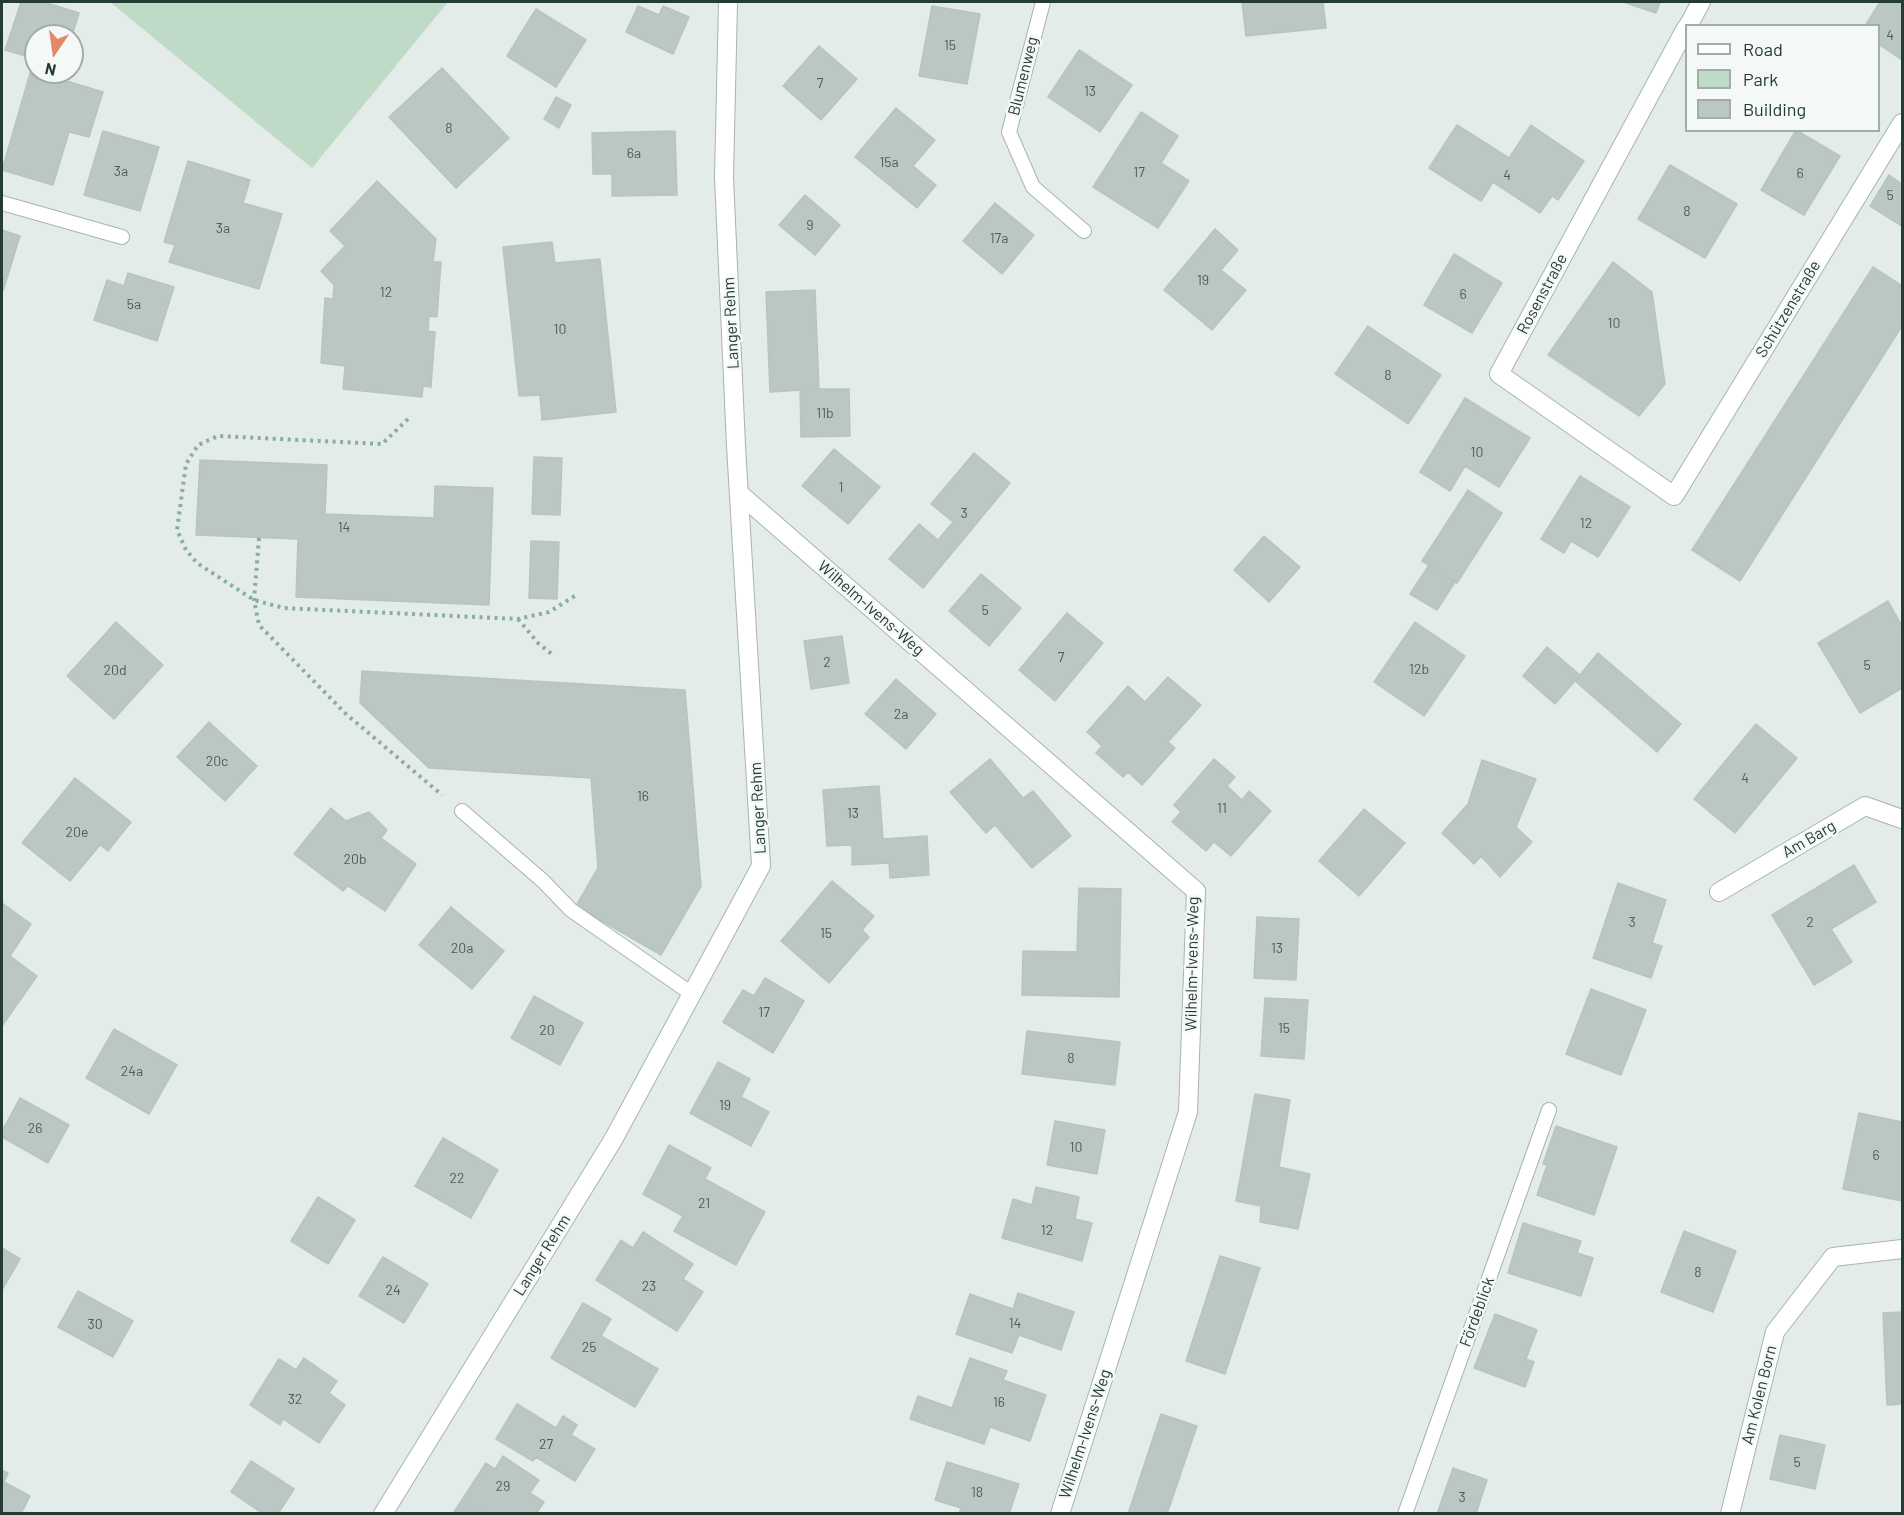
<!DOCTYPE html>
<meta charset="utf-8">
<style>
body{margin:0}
#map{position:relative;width:1904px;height:1515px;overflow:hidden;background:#e4ece9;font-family:Barlow,sans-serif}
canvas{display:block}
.frame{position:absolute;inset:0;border:3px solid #253c36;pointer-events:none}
.legend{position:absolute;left:1685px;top:24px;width:195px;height:108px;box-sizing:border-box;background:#f4f9f7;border:2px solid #a1adaa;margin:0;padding:8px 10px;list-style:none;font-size:18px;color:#253c36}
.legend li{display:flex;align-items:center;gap:12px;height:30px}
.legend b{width:30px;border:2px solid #a1adaa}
.north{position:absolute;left:24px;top:24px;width:60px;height:60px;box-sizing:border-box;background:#f4f9f7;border:2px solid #a1adaa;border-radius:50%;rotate:193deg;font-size:16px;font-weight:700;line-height:24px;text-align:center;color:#253c36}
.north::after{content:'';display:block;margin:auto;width:21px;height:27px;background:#e58869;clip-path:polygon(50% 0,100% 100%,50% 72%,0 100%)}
</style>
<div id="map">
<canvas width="1904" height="1515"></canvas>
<div class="frame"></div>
<ul class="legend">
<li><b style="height:8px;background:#fff"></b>Road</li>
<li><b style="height:16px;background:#bfdbc7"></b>Park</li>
<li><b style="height:16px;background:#bac7c2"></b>Building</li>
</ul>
<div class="north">N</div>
</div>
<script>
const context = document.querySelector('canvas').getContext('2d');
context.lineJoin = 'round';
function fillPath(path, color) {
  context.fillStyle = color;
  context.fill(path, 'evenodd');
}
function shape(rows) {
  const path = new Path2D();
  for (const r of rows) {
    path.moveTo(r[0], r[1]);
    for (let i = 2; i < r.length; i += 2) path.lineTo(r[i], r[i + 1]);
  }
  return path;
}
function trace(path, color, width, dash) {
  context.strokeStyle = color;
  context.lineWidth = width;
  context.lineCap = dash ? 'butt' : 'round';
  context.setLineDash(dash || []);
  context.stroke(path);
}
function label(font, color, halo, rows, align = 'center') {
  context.font = font + ' Barlow,sans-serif';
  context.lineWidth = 5;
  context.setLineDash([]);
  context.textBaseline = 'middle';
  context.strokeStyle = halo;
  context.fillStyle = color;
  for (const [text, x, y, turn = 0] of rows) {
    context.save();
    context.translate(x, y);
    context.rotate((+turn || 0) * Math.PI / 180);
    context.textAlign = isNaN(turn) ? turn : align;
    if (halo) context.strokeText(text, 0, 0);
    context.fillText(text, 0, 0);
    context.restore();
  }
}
fillPath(shape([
 [110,2,448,2,312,168]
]), '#bfdbc7');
const building = shape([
 [21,2,44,2,79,13,72,36,36,36,36,59,5,50,21,2],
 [1242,2,1323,2,1326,28,1246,36,1242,2],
 [1623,2,1660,2,1656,13,1623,2],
 [1880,2,1902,2,1902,60,1878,44,1878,26,1865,26,1880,2],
 [638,6,659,15,663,6,689,17,673,54,626,32,638,6],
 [932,6,980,14,967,84,919,76,932,6],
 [536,9,586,40,556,87,507,56,536,9],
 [819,46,857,79,821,120,783,86,819,46],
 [1079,50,1132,85,1100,132,1048,97,1079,50],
 [442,68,509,138,456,188,389,117,442,68],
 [31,70,103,92,89,137,69,132,53,185,2,170,31,70],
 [556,97,571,105,559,128,544,119,556,97],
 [896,108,935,140,913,166,936,185,917,208,855,157,896,108],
 [1141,112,1178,136,1161,163,1189,181,1158,228,1093,187,1141,112],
 [1457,125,1509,158,1531,125,1584,161,1558,200,1552,196,1540,213,1493,182,1481,201,1429,168,1457,125],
 [1796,130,1840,156,1804,215,1761,190,1796,130],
 [103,131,159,147,140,211,84,195,103,131],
 [675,131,677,195,612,196,612,174,593,174,592,133,675,131],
 [188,161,250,180,243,203,282,214,259,289,169,262,175,245,164,242,188,161],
 [1670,165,1737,204,1705,258,1638,219,1670,165],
 [1889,175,1902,184,1902,226,1870,206,1889,175],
 [377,181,436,239,433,262,441,262,437,317,429,316,428,331,435,332,431,387,423,386,422,397,343,389,345,366,321,363,325,298,333,299,334,285,321,271,345,246,330,231,377,181],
 [805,195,840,225,815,255,779,225,805,195],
 [995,203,1034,235,1002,274,963,241,995,203],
 [1215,229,1238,250,1221,270,1246,290,1212,330,1164,290,1215,229],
 [2,230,20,236,3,291,2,291,2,230],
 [552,242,555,263,600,259,616,412,542,420,540,395,519,396,503,247,552,242],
 [1454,254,1502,283,1472,333,1424,305,1454,254],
 [1613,262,1652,292,1665,384,1639,416,1548,355,1613,262],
 [1873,267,1902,286,1902,326,1740,581,1692,550,1873,267],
 [128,273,174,287,157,341,94,320,107,280,124,286,128,273],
 [815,290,819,389,770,392,766,292,815,290],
 [1368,326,1441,375,1408,424,1335,374,1368,326],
 [819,389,849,389,850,436,801,437,800,390,819,389],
 [1465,398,1530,438,1499,487,1465,466,1450,491,1420,472,1465,398],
 [834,449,880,487,848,524,802,486,834,449],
 [974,453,1010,483,923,588,889,559,919,524,938,540,953,522,931,504,974,453],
 [534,457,562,458,560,515,532,514,534,457],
 [200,460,327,465,325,514,434,518,435,486,493,488,489,605,296,597,298,539,196,535,200,460],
 [1580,476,1630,507,1598,557,1571,541,1564,553,1541,539,1580,476],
 [1468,490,1502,513,1457,583,1422,561,1468,490],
 [1264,536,1300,567,1269,602,1234,570,1264,536],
 [531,541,559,542,557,599,529,598,531,541],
 [1429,565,1455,582,1437,610,1410,594,1429,565],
 [981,574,1021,608,989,646,949,611,981,574],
 [1888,601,1902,626,1902,688,1860,713,1818,643,1888,601],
 [1067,613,1103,643,1055,701,1019,670,1067,613],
 [116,622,163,665,114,719,67,676,116,622],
 [1415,622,1465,656,1424,716,1374,682,1415,622],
 [842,636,849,683,811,689,804,641,842,636],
 [1547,647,1580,675,1555,704,1523,676,1547,647],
 [1598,653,1681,724,1657,752,1575,681,1598,653],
 [362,671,685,690,701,886,661,955,576,906,598,868,591,778,429,768,360,703,362,671],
 [1168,677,1201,705,1168,742,1175,748,1142,785,1128,772,1123,777,1096,753,1102,746,1087,732,1128,686,1145,702,1168,677],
 [896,679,936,714,906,749,865,714,896,679],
 [209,722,257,766,225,801,177,757,209,722],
 [1756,724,1797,758,1735,833,1694,799,1756,724],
 [990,759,1023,798,1033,791,1071,836,1032,868,995,825,986,833,950,792,990,759],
 [1214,759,1235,777,1227,786,1242,800,1249,791,1271,811,1231,856,1214,842,1206,851,1172,822,1181,812,1174,805,1214,759],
 [1482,760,1536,779,1516,827,1532,842,1500,877,1481,856,1474,864,1442,833,1468,804,1482,760],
 [75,778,131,822,108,851,100,845,70,881,22,843,75,778],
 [879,786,883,839,927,836,929,875,890,878,889,863,852,865,852,845,827,846,823,790,879,786],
 [331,808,346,821,369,812,387,830,381,838,416,864,385,911,348,886,343,891,294,854,331,808],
 [1364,809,1405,843,1359,896,1319,861,1364,809],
 [1854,865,1876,902,1831,929,1852,962,1814,985,1772,915,1854,865],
 [832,881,874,916,862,930,869,937,829,983,781,941,832,881],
 [1618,883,1666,900,1652,943,1662,946,1651,978,1593,958,1618,883],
 [1079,888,1121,889,1119,997,1022,995,1023,951,1077,952,1079,888],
 [2,903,31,924,10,956,37,976,2,1026,2,903],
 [451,907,504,951,472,989,419,945,451,907],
 [1257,917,1299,919,1296,980,1254,978,1257,917],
 [765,978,804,1001,773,1053,723,1022,743,990,754,996,765,978],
 [1591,989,1646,1010,1621,1075,1566,1054,1591,989],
 [534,996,583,1023,560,1065,511,1038,534,996],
 [1265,998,1308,1000,1304,1059,1261,1056,1265,998],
 [114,1029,177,1065,149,1114,86,1078,114,1029],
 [1027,1031,1120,1042,1115,1085,1022,1074,1027,1031],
 [718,1062,750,1079,741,1097,769,1112,751,1146,690,1113,718,1062],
 [1255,1094,1290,1100,1279,1167,1310,1174,1298,1229,1260,1222,1261,1206,1236,1201,1255,1094],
 [20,1098,69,1125,48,1163,2,1137,2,1131,20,1098],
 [1859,1113,1902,1122,1902,1201,1843,1189,1859,1113],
 [1055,1121,1105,1130,1097,1174,1047,1165,1055,1121],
 [1556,1126,1617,1147,1594,1215,1537,1195,1547,1165,1543,1164,1556,1126],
 [443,1138,498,1170,471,1218,415,1186,443,1138],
 [669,1145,711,1168,705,1179,765,1212,736,1265,674,1231,683,1216,643,1194,669,1145],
 [1036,1187,1079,1197,1075,1219,1092,1223,1082,1261,1002,1238,1013,1199,1032,1205,1036,1187],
 [318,1197,355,1220,328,1264,291,1241,318,1197],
 [1523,1223,1581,1241,1577,1253,1593,1258,1581,1296,1508,1273,1523,1223],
 [1684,1231,1736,1251,1713,1312,1661,1292,1684,1231],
 [643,1232,693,1264,683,1279,703,1292,677,1331,596,1280,621,1240,633,1248,643,1232],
 [2,1248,20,1259,2,1290,2,1248],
 [1220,1256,1260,1268,1225,1374,1186,1361,1220,1256],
 [383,1257,428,1284,404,1323,359,1296,383,1257],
 [78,1291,133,1321,113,1357,58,1327,78,1291],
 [1018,1293,1074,1312,1061,1350,1019,1335,1012,1353,956,1334,970,1294,1013,1309,1018,1293],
 [583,1303,611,1319,601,1336,658,1369,635,1407,551,1358,583,1303],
 [1902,1312,1902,1404,1887,1405,1883,1313,1902,1312],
 [1495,1314,1537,1330,1526,1359,1534,1362,1525,1387,1474,1368,1495,1314],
 [304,1358,337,1381,329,1393,345,1405,319,1443,283,1419,280,1425,250,1405,279,1359,296,1370,304,1358],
 [970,1358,1007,1371,1003,1380,1046,1395,1030,1441,990,1427,984,1444,910,1419,918,1396,952,1408,970,1358],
 [517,1404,556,1428,563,1416,577,1425,571,1435,595,1449,575,1481,536,1457,533,1461,496,1439,517,1404],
 [1161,1414,1197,1426,1167,1514,1128,1514,1161,1414],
 [1780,1435,1825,1445,1815,1489,1770,1479,1780,1435],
 [503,1456,539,1480,530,1493,544,1502,536,1514,454,1512,486,1463,495,1469,503,1456],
 [251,1461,294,1489,278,1514,263,1514,231,1492,251,1461],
 [947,1462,1019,1484,1009,1514,959,1514,961,1508,935,1500,947,1462],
 [1453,1468,1487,1480,1476,1514,1437,1514,1453,1468],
 [2,1470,8,1473,4,1482,30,1496,21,1514,2,1514,2,1470]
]);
fillPath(building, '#bac7c2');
trace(building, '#b7c5bf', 1.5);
const lane = shape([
 [1043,2,1009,132,1033,187,1084,231],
 [2,203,122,237],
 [462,811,543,881,571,910,692,994],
 [1405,1514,1549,1110]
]);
const street = shape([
 [1688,26,1701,2],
 [1686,28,1499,374,1674,496,1902,123],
 [740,494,1196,891,1188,1112,1060,1514],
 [1719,892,1865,806,1902,819],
 [383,1514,613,1140,761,866,736,446,724,177,728,2],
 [1730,1514,1775,1332,1833,1257,1902,1249]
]);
trace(lane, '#a7b4b0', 16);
trace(street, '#a7b4b0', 20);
trace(shape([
 [408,419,382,444,218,436,198,445,186,464,177,530,186,550,197,563,254,600,284,608,518,619,549,612,578,594],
 [259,538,254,600,259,625,346,714,442,795],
 [518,619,538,643,554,656]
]), '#88ada1', 4, [3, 4.5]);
trace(lane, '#fff', 14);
trace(street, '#fff', 18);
label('14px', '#4a5f59', null, [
 ["4",1890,35],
 ["15",950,45],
 ["7",820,83],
 ["13",1090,91],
 ["8",449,128],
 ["6a",634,153],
 ["15a",889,162],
 ["3a",121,171],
 ["17",1139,172],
 ["6",1800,173],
 ["4",1507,175],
 ["5",1890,195],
 ["8",1687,211],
 ["9",810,225],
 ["3a",223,228],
 ["17a",999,238],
 ["19",1203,280],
 ["12",386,292],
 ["6",1463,294],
 ["5a",134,304],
 ["10",1614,323],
 ["10",560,329],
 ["8",1388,375],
 ["11b",825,413],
 ["10",1477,452],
 ["1",841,487],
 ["3",964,513],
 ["12",1586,523],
 ["14",344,527],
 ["5",985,610],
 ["7",1061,657],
 ["2",827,662],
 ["5",1867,665],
 ["12b",1419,669],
 ["20d",115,670],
 ["2a",901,714],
 ["20c",217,761],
 ["4",1745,778],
 ["16",643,796],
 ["11",1222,808],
 ["13",853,813],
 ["20e",77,832],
 ["20b",355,859],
 ["3",1632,922],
 ["2",1810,922],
 ["15",826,933],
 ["20a",462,948],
 ["13",1277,948],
 ["17",764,1012],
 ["15",1284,1028],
 ["20",547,1030],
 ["8",1071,1058],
 ["24a",132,1071],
 ["19",725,1105],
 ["26",35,1128],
 ["10",1076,1147],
 ["6",1876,1155],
 ["22",457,1178],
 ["21",704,1203],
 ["12",1047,1230],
 ["8",1698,1272],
 ["23",649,1286],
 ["24",393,1290],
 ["14",1015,1323],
 ["30",95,1324],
 ["25",589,1347],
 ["32",295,1399],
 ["16",999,1402],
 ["27",546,1444],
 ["5",1797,1462],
 ["29",503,1486],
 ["18",977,1492],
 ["3",1462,1497]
]);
label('16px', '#253c36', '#f4f9f7', [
 ["Blumenweg",1023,76,-76],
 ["Rosenstraße",1542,294,-62],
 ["Schützenstraße",1788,309,-59],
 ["Langer Rehm",731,323,-93],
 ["Wilhelm-Ivens-Weg",871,608,41],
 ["Langer Rehm",758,808,-93],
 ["Am Barg",1809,839,-30],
 ["Wilhelm-Ivens-Weg",1192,964,-89],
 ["Langer Rehm",542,1255,-58],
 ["Fördeblick",1477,1312,-70],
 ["Am Kolen Born",1759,1395,-76],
 ["Wilhelm-Ivens-Weg",1085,1434,-72]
]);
</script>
